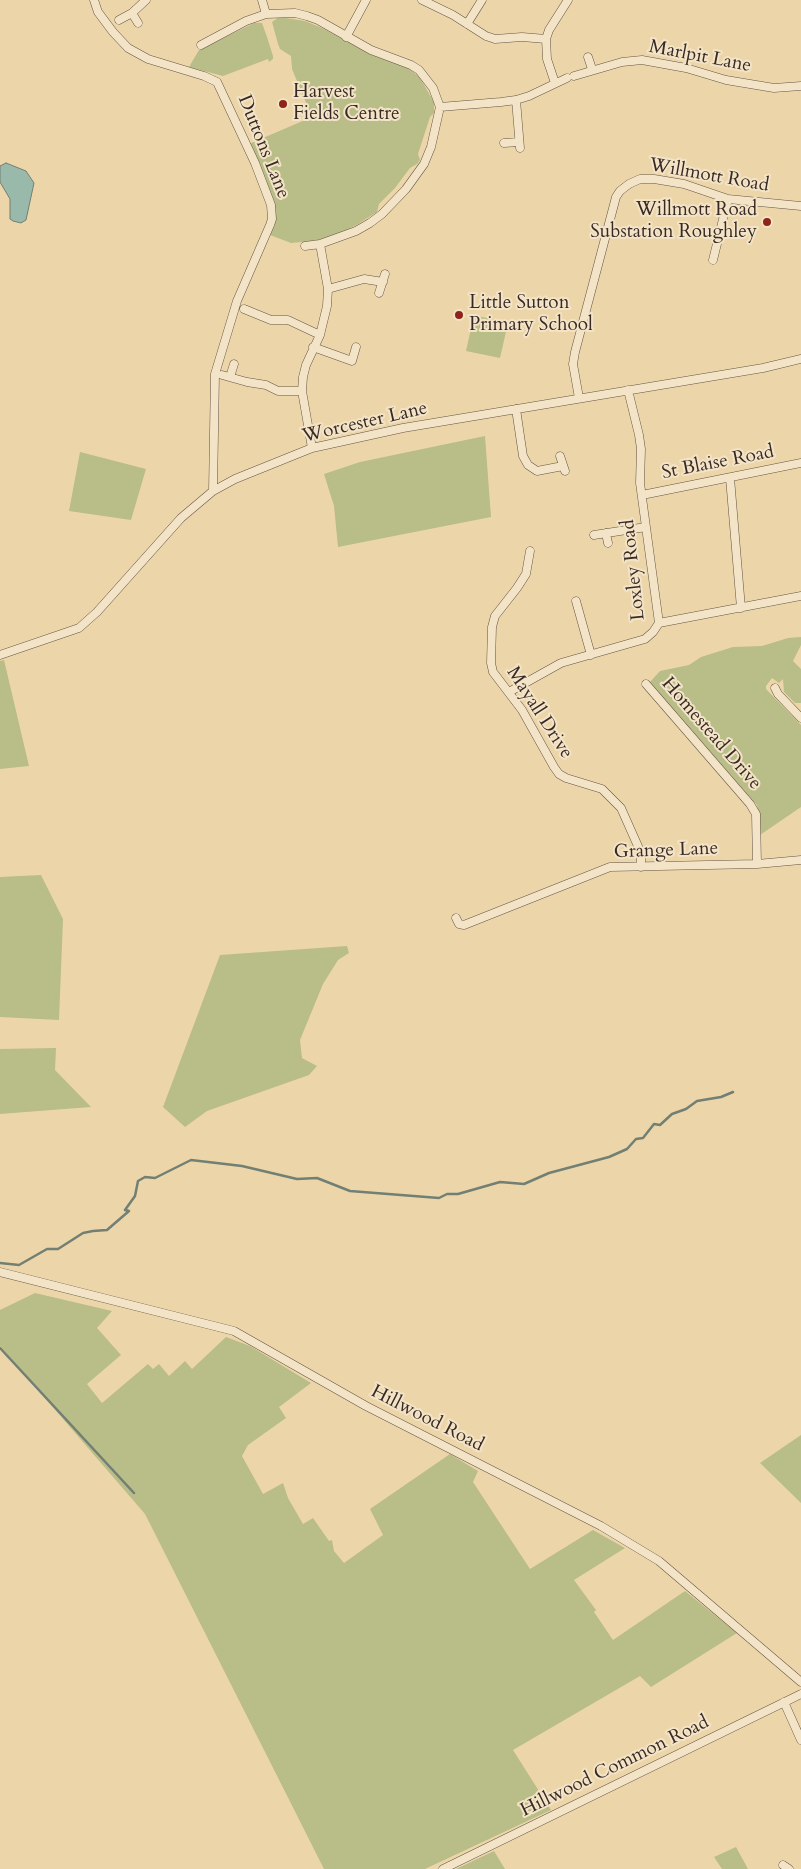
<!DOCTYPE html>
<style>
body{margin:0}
canvas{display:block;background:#ecd6a9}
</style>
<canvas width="801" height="1869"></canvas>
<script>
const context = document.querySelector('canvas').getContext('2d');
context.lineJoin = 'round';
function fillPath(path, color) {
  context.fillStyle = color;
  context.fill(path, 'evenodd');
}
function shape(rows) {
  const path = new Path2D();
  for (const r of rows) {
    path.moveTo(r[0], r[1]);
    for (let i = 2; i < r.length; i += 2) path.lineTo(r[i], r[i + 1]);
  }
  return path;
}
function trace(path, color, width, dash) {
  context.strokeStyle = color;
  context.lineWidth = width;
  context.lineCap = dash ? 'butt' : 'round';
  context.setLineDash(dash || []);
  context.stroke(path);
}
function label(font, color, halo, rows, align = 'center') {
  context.font = font + ' Cardo,serif';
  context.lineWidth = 4;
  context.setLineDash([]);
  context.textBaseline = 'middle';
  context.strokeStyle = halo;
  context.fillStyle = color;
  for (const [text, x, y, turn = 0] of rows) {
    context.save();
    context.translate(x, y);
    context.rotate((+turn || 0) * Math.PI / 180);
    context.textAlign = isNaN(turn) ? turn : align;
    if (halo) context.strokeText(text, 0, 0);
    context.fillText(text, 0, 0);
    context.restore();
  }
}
fillPath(shape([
 [279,17,305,21,322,28,367,52,410,69,420,78,434,102,434,113,430,117,418,154,420,160,417,164,410,168,395,188,379,204,377,212,358,224,341,233,314,241,291,243,270,235,275,225,274,208,249,144,312,117,292,69,291,56,280,49,278,44,272,22],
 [254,23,262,23,267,37,273,56,273,59,269,62,268,59,223,76,189,67,199,50],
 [474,315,508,323,500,358,466,351],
 [485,436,491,517,338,547,334,506,324,474,360,462],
 [80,452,146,469,131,520,69,511],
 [801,637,801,645,793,661,801,669,801,703,795,703,784,692,783,679,779,683,772,678,766,686,766,689,801,725,801,807,760,835,759,816,757,805,650,682,660,671,689,665,701,657,733,647,762,646,788,638],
 [4,660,29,766,0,769,0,661],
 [41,875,63,919,59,1020,0,1017,0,877],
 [347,946,349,953,338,960,323,984,300,1040,302,1058,317,1066,309,1075,207,1111,185,1127,163,1107,220,955],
 [56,1048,55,1070,91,1107,0,1114,0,1049],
 [35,1293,112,1311,97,1328,121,1355,87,1384,102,1403,148,1364,153,1369,159,1364,169,1376,185,1361,192,1369,226,1337,250,1346,311,1383,279,1407,286,1418,248,1445,242,1456,263,1494,283,1483,288,1498,303,1524,313,1518,329,1541,332,1540,334,1551,344,1563,383,1535,370,1509,450,1454,478,1471,473,1482,530,1569,593,1530,625,1548,574,1580,596,1610,594,1612,613,1640,685,1591,737,1633,651,1687,640,1676,513,1750,551,1810,425,1869,324,1869,145,1514,0,1346,0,1310],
 [801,1435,801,1503,760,1463],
 [736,1847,748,1869,722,1869,714,1857],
 [494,1851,505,1869,456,1869]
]), '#b9bd87');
const water = shape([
 [6,163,26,171,34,183,26,220,21,223,13,221,10,219,10,199,0,182,0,166,6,163]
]);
fillPath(water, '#99b9aa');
trace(water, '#727f74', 1);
trace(shape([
 [0,1263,19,1265,47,1249,58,1249,83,1233,93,1231,107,1230,129,1211,125,1210,135,1196,138,1181,145,1177,155,1178,191,1160,242,1166,297,1179,317,1178,350,1191,439,1198,447,1194,458,1194,500,1182,524,1184,549,1173,609,1157,627,1149,636,1139,643,1138,654,1124,660,1125,672,1114,686,1109,697,1101,721,1097,733,1092],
 [0,1348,134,1493]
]), '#727f74', 2.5);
const minor = shape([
 [94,0,98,12,113,32,128,48,148,59,204,76,217,82,255,163,271,205,272,219,270,225,237,301,215,374,213,491],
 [262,0,266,14],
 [422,0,453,15,486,36,495,39,522,37,546,39],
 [132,13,138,23],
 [119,20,132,13,146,0],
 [467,24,482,0],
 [346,37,366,0],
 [201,45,246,21,266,14,295,13,307,16,318,20,371,50,411,65,419,70,433,88,440,107,431,147,424,164,406,189,382,214,370,223,356,231,320,244,328,289,327,306,320,335,306,365,303,377,302,391,312,448],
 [588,57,592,69],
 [574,76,622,62,642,60,686,68,726,80,774,88,801,86],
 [555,83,547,59,546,39,549,30,568,0],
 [516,100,520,148],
 [440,107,501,102,516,100,529,96,567,78],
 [504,143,519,142],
 [305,246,320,244],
 [713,260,728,199],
 [328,289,364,279,383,282],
 [379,293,385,274],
 [244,309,271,320,288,320,320,335],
 [313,347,352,361,356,347],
 [222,375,247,382,266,385,278,391,302,391],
 [230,377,234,364],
 [579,398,573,364,575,352,616,197,620,191,629,184,640,179,654,179,684,184,728,199,801,206],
 [516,409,523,456,528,465,537,471,563,466],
 [560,456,565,471],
 [730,478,741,608],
 [642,495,801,463],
 [606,533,608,543],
 [594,535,646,527],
 [530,551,526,574,517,588,495,616,492,627,491,663,493,672,522,710,554,767,559,774,566,778,602,789,621,808,641,853,641,867],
 [576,601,591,655],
 [659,623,801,596],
 [0,655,79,628,97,612,181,518,213,491,235,479,312,448,403,428,763,368,801,359],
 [646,684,750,804,756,814,757,864],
 [775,688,778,694,801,718],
 [509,692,561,663,645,639,653,632,659,623,640,483,641,449,639,435,628,390],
 [456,918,459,924,464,925,610,867,757,864,801,860],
 [0,1272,234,1331,366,1406,601,1526,659,1561,801,1682],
 [784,1702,801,1740],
 [783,1865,789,1869],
 [443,1869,801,1694]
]);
trace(minor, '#655445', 9);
trace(minor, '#f3e4c7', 8);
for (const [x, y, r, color] of [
 [283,104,5,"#8f2418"],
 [767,222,5,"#8f2418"],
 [459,315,5,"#8f2418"]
]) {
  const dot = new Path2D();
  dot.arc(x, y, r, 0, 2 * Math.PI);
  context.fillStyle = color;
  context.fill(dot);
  trace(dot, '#f3e4c7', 2);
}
label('19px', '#382924', '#f3e4c7', [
 ["Marlpit Lane",700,57,11],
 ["Duttons Lane",263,147,68],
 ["Willmott Road",709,176,10],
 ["Worcester Lane",365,423,-13],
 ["St Blaise Road",718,463,-11],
 ["Loxley Road",634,570,-96],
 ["Mayall Drive",539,713,57],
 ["Homestead Drive",711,734,49],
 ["Grange Lane",666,851,-2],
 ["Hillwood Road",427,1419,27],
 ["Hillwood Common Road",615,1767,-26]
]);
label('19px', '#382924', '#f3e4c7', [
 ["Harvest",293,93],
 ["Fields Centre",293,115],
 ["Willmott Road",757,211,"right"],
 ["Substation Roughley",757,233,"right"],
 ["Little Sutton",469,304],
 ["Primary School",469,326]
], 'left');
</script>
